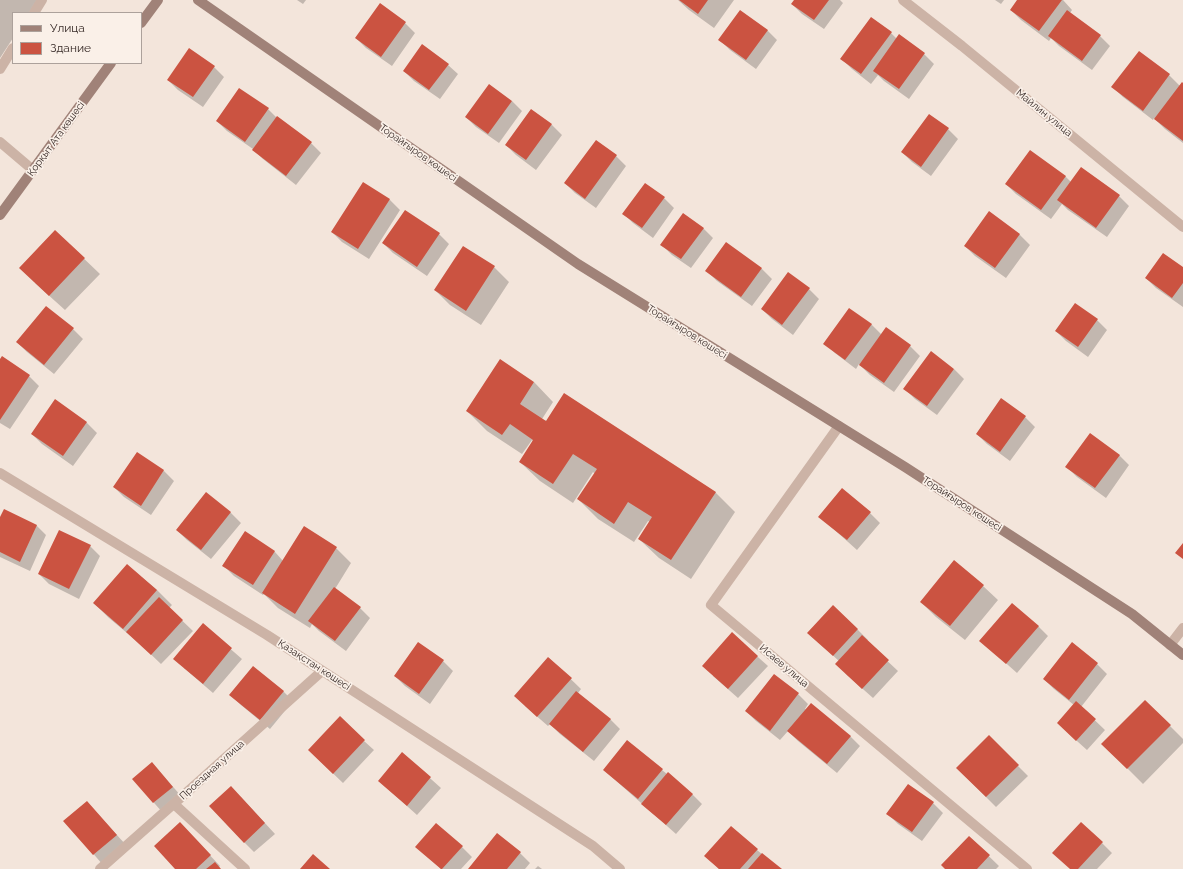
<!DOCTYPE html>
<meta charset="utf-8">
<style>
body{margin:0}
#map{position:relative;width:1183px;height:869px;overflow:hidden;background:#f3e5db;font-family:Raleway,sans-serif}
canvas{display:block}
.legend{position:absolute;left:12px;top:12px;width:130px;height:52px;box-sizing:border-box;background:#faf0e8;border:1px solid #aca19b;margin:0;padding:5px 7px;list-style:none;font-size:12px;color:#382b28}
.legend li{display:flex;align-items:center;gap:8px;height:20px}
.legend b{width:20px;border:1px solid #aca19b}
</style>
<div id="map">
<canvas width="1183" height="869"></canvas>
<ul class="legend">
<li><b style="height:5px;background:#a08278"></b>Улица</li>
<li><b style="height:11px;background:#cb5341"></b>Здание</li>
</ul>
</div>
<script>
const context = document.querySelector('canvas').getContext('2d');
context.lineJoin = 'round';
function fillPath(path, color) {
  context.fillStyle = color;
  context.fill(path, 'evenodd');
}
function shape(rows) {
  const path = new Path2D();
  for (const r of rows) {
    path.moveTo(r[0], r[1]);
    for (let i = 2; i < r.length; i += 2) path.lineTo(r[i], r[i + 1]);
  }
  return path;
}
function trace(path, color, width, dash) {
  context.strokeStyle = color;
  context.lineWidth = width;
  context.lineCap = dash ? 'butt' : 'round';
  context.setLineDash(dash || []);
  context.stroke(path);
}
function label(font, color, halo, rows, align = 'center') {
  context.font = font + ' Raleway,sans-serif';
  context.lineWidth = 3.5;
  context.setLineDash([]);
  context.textBaseline = 'middle';
  context.strokeStyle = halo;
  context.fillStyle = color;
  for (const [text, x, y, turn = 0] of rows) {
    context.save();
    context.translate(x, y);
    context.rotate((+turn || 0) * Math.PI / 180);
    context.textAlign = isNaN(turn) ? turn : align;
    if (halo) context.strokeText(text, 0, 0);
    context.fillText(text, 0, 0);
    context.restore();
  }
}
fillPath(shape([
 [0,0,38,0,29,13,13,13,13,38,0,58],
 [297,0,306,0,303,4],
 [678,0,734,0,714,28,689,10],
 [795,0,840,0,843,3,824,29,802,14,792,4],
 [995,0,1004,0,1001,4],
 [1018,0,1063,0,1072,10,1070,13,1100,36,1110,46,1092,70,1059,46,1051,38,1049,41,1021,20,1011,10],
 [380,5,405,23,415,33,392,66,366,48,356,38],
 [767,30,777,40,756,69,730,50,720,40],
 [891,33,897,39,924,54,934,64,909,99,884,81,878,75,871,84,852,69,842,59],
 [448,65,458,74,440,99,414,81,404,71],
 [214,67,224,77,203,107,178,90,168,80],
 [1169,75,1180,86,1183,85,1183,143,1165,129,1154,118,1153,120,1123,97,1113,87],
 [512,101,522,111,499,143,476,127,466,117],
 [268,109,277,118,311,143,321,153,296,185,263,159,253,149,227,131,217,121],
 [531,110,552,125,562,135,536,170,516,155,506,145],
 [948,129,958,139,931,176,912,162,902,152],
 [616,156,626,166,596,208,575,193,565,183],
 [1065,176,1071,182,1119,196,1129,206,1107,237,1068,210,1062,204,1051,219,1016,194,1006,184],
 [364,184,390,200,400,210,369,259,342,242,332,232],
 [664,198,674,208,653,238,633,223,623,213],
 [989,213,1020,235,1030,245,1006,278,975,256,965,246],
 [703,228,713,238,691,268,672,255,662,245],
 [55,231,100,274,65,310,35,283],
 [439,234,449,244,427,276,393,253,383,243],
 [726,244,762,269,772,279,752,306,717,281,707,271],
 [494,267,509,282,481,325,450,305,435,290],
 [1183,268,1183,307,1156,288,1146,278],
 [809,289,819,299,793,335,772,319,762,309],
 [1097,320,1107,330,1088,357,1066,341,1056,331],
 [871,324,882,335,886,329,910,346,920,356,894,392,870,375,859,364,856,369,835,353,825,343],
 [73,329,83,339,54,374,27,352,17,342],
 [2,358,29,376,39,386,10,429,0,423,0,360],
 [954,369,964,379,937,415,915,399,905,389],
 [534,382,553,402,542,419,715,492,735,512,691,579,659,558,639,539,650,522,648,521,634,542,598,519,578,499,595,474,593,472,573,503,540,481,520,462,533,441,532,440,522,454,487,431,467,411],
 [1002,400,1025,417,1035,427,1010,461,987,444,977,434],
 [56,401,87,423,97,433,73,466,42,444,32,434],
 [137,453,164,471,174,481,151,515,124,497,114,487],
 [1119,455,1129,465,1106,498,1077,477,1067,467],
 [207,494,231,513,241,523,211,559,187,540,177,530],
 [870,513,880,523,857,550,819,516],
 [0,519,36,525,46,535,30,571,0,557],
 [245,533,275,552,283,561,336,548,351,563,335,589,360,608,370,618,346,651,319,631,312,624,310,628,278,608,264,594,263,595,234,576,224,566],
 [90,546,100,556,79,599,49,584,39,574],
 [127,565,157,590,172,605,169,608,193,631,161,664,139,643,109,618,94,603],
 [983,586,998,600,965,640,936,617,921,602],
 [833,607,858,630,868,640,866,641,898,671,873,698,846,674,839,661,818,642],
 [203,625,242,659,213,693,184,668],
 [1038,626,1048,636,1017,673,981,641],
 [732,634,768,666,738,698,713,676],
 [1072,644,1097,664,1107,674,1081,707,1105,730,1087,750,1068,733,1074,705,1054,689,1044,679],
 [549,658,581,689,578,693,610,719,620,729,594,761,560,734,550,724,548,726,525,706],
 [443,661,453,671,430,704,405,686,395,676],
 [774,675,798,694,808,704,805,709,850,736,860,746,837,773,798,741,788,731,780,740,756,721,746,711],
 [283,691,293,701,270,729,241,705,231,695],
 [1145,701,1183,739,1183,743,1143,784,1103,744],
 [989,737,1028,776,996,807,957,768],
 [364,741,374,750,343,783,319,760],
 [403,754,441,788,417,815,389,790],
 [152,763,182,797,163,813,133,779],
 [604,770,662,770,692,794,702,804,676,834],
 [241,797,275,834,254,852,244,842],
 [87,802,126,845,103,865,65,821],
 [933,803,943,813,922,841,898,824,888,814],
 [190,834,220,866,219,867,220,869,176,869],
 [969,837,999,866,996,869,946,869],
 [1102,843,1112,853,1097,869,1070,869],
 [417,847,462,847,472,857,461,869,441,869],
 [757,850,780,869,719,869,706,856],
 [520,853,530,863,525,869,469,869],
 [538,866,542,869,535,869]
]), '#0003');
fillPath(shape([
 [679,0,708,0,698,14],
 [794,0,829,0,814,20,791,4],
 [1017,0,1062,0,1039,31,1010,10],
 [380,3,406,22,381,57,355,38],
 [740,10,768,30,746,60,718,40],
 [1067,10,1101,35,1082,61,1048,36],
 [871,17,892,32,861,74,840,59],
 [899,34,925,53,899,89,873,71],
 [422,44,449,64,429,90,403,71],
 [189,48,215,66,193,97,167,80],
 [1139,51,1170,74,1143,111,1111,87],
 [1182,82,1183,83,1183,141,1154,119],
 [489,84,512,101,488,134,465,117],
 [239,88,269,108,245,142,216,121],
 [531,109,552,124,526,160,505,145],
 [929,114,949,128,921,167,901,152],
 [277,116,312,142,286,176,252,150],
 [596,140,617,155,585,199,564,183],
 [1030,150,1066,176,1041,210,1005,184],
 [1081,167,1120,195,1096,228,1057,200],
 [363,182,390,199,358,249,331,232],
 [645,183,665,197,642,228,622,214],
 [405,210,440,233,417,267,382,243],
 [989,211,1020,234,995,268,964,246],
 [683,213,704,228,681,259,660,245],
 [55,230,85,258,49,296,19,268],
 [726,242,762,268,741,297,705,271],
 [463,246,495,266,466,311,434,290],
 [1163,253,1183,267,1183,283,1172,298,1145,278],
 [788,272,810,288,782,325,761,309],
 [1075,303,1098,319,1078,347,1055,331],
 [46,306,74,328,44,365,16,342],
 [849,308,872,324,845,360,823,344],
 [886,327,911,345,884,383,859,365],
 [931,351,954,369,927,406,903,389],
 [2,356,30,375,0,420,0,359],
 [500,359,534,382,520,404,546,421,564,393,716,492,671,560,638,539,652,517,628,502,614,524,577,499,597,469,573,454,553,484,519,462,533,440,510,424,502,435,466,411],
 [1001,398,1026,416,1000,452,976,434],
 [55,399,87,422,63,456,31,434],
 [1090,433,1120,455,1095,488,1065,467],
 [137,452,164,470,141,506,113,487],
 [842,488,871,512,847,540,818,517],
 [206,492,231,512,201,550,176,530],
 [4,509,37,525,20,562,0,552,0,517],
 [304,526,337,547,295,614,262,593],
 [59,530,91,545,69,589,38,574],
 [245,531,275,551,253,585,222,566],
 [1183,543,1183,559,1175,553],
 [954,560,984,585,950,626,920,602],
 [127,564,157,590,123,629,93,603],
 [334,587,361,607,335,641,308,621],
 [159,597,183,620,151,655,126,632],
 [1012,603,1039,626,1006,664,979,641],
 [833,605,858,629,833,656,807,633],
 [203,623,232,648,203,684,173,659],
 [732,632,758,656,728,689,702,666],
 [862,635,889,660,862,689,835,664],
 [418,642,444,660,419,694,394,676],
 [1072,642,1098,663,1069,700,1043,679],
 [548,657,572,678,537,717,514,696],
 [253,666,284,691,260,720,229,695],
 [774,674,799,693,770,731,745,711],
 [576,691,611,719,583,752,549,724],
 [1145,700,1171,725,1127,769,1101,744],
 [1076,701,1096,719,1076,741,1057,723],
 [811,703,851,736,827,764,787,731],
 [340,716,365,740,333,774,308,750],
 [989,735,1019,765,986,797,956,768],
 [627,740,663,769,638,799,603,770],
 [402,752,431,777,407,806,378,781],
 [152,762,173,787,153,803,132,779],
 [668,772,693,794,666,825,641,804],
 [908,784,934,802,912,832,886,814],
 [231,786,265,823,244,843,209,806],
 [87,801,117,835,93,855,63,821],
 [180,822,211,855,196,869,175,869,154,846],
 [1081,822,1103,842,1078,869,1070,869,1052,853],
 [436,823,463,846,442,869,441,869,415,847],
 [731,826,758,849,740,869,719,869,704,856],
 [497,833,521,852,507,869,468,869],
 [969,836,990,855,977,869,945,869,941,865],
 [762,853,782,869,748,869],
 [313,854,330,869,300,869],
 [215,862,221,869,206,869]
]), '#cb5341');
trace(shape([
 [34,13,42,0],
 [0,69,13,48],
 [0,142,33,170]
]), '#ccb3a6', 10);
trace(shape([
 [903,0,962,46,1183,227],
 [839,426,711,605,1027,869],
 [0,473,267,635,593,846,620,869],
 [1170,645,1183,628],
 [174,804,245,869],
 [100,869,195,785,322,671]
]), '#ccb3a6', 10);
trace(shape([
 [198,0,578,264,905,467,1132,614,1183,655],
 [141,23,158,0],
 [0,215,111,63]
]), '#a08278', 10);
label('10px', '#382b28', '#faf0e8', [
 ["Майлин улица",1044,113,39],
 ["Қорқыт Ата көшесі",56,139,-54],
 ["Торайғыров көшесі",418,153,35],
 ["Торайғыров көшесі",687,332,32],
 ["Торайғыров көшесі",962,504,33],
 ["Қазақстан көшесі",314,665,33],
 ["Исаев улица",784,666,40],
 ["Проездная улица",212,770,-42]
]);
</script>
